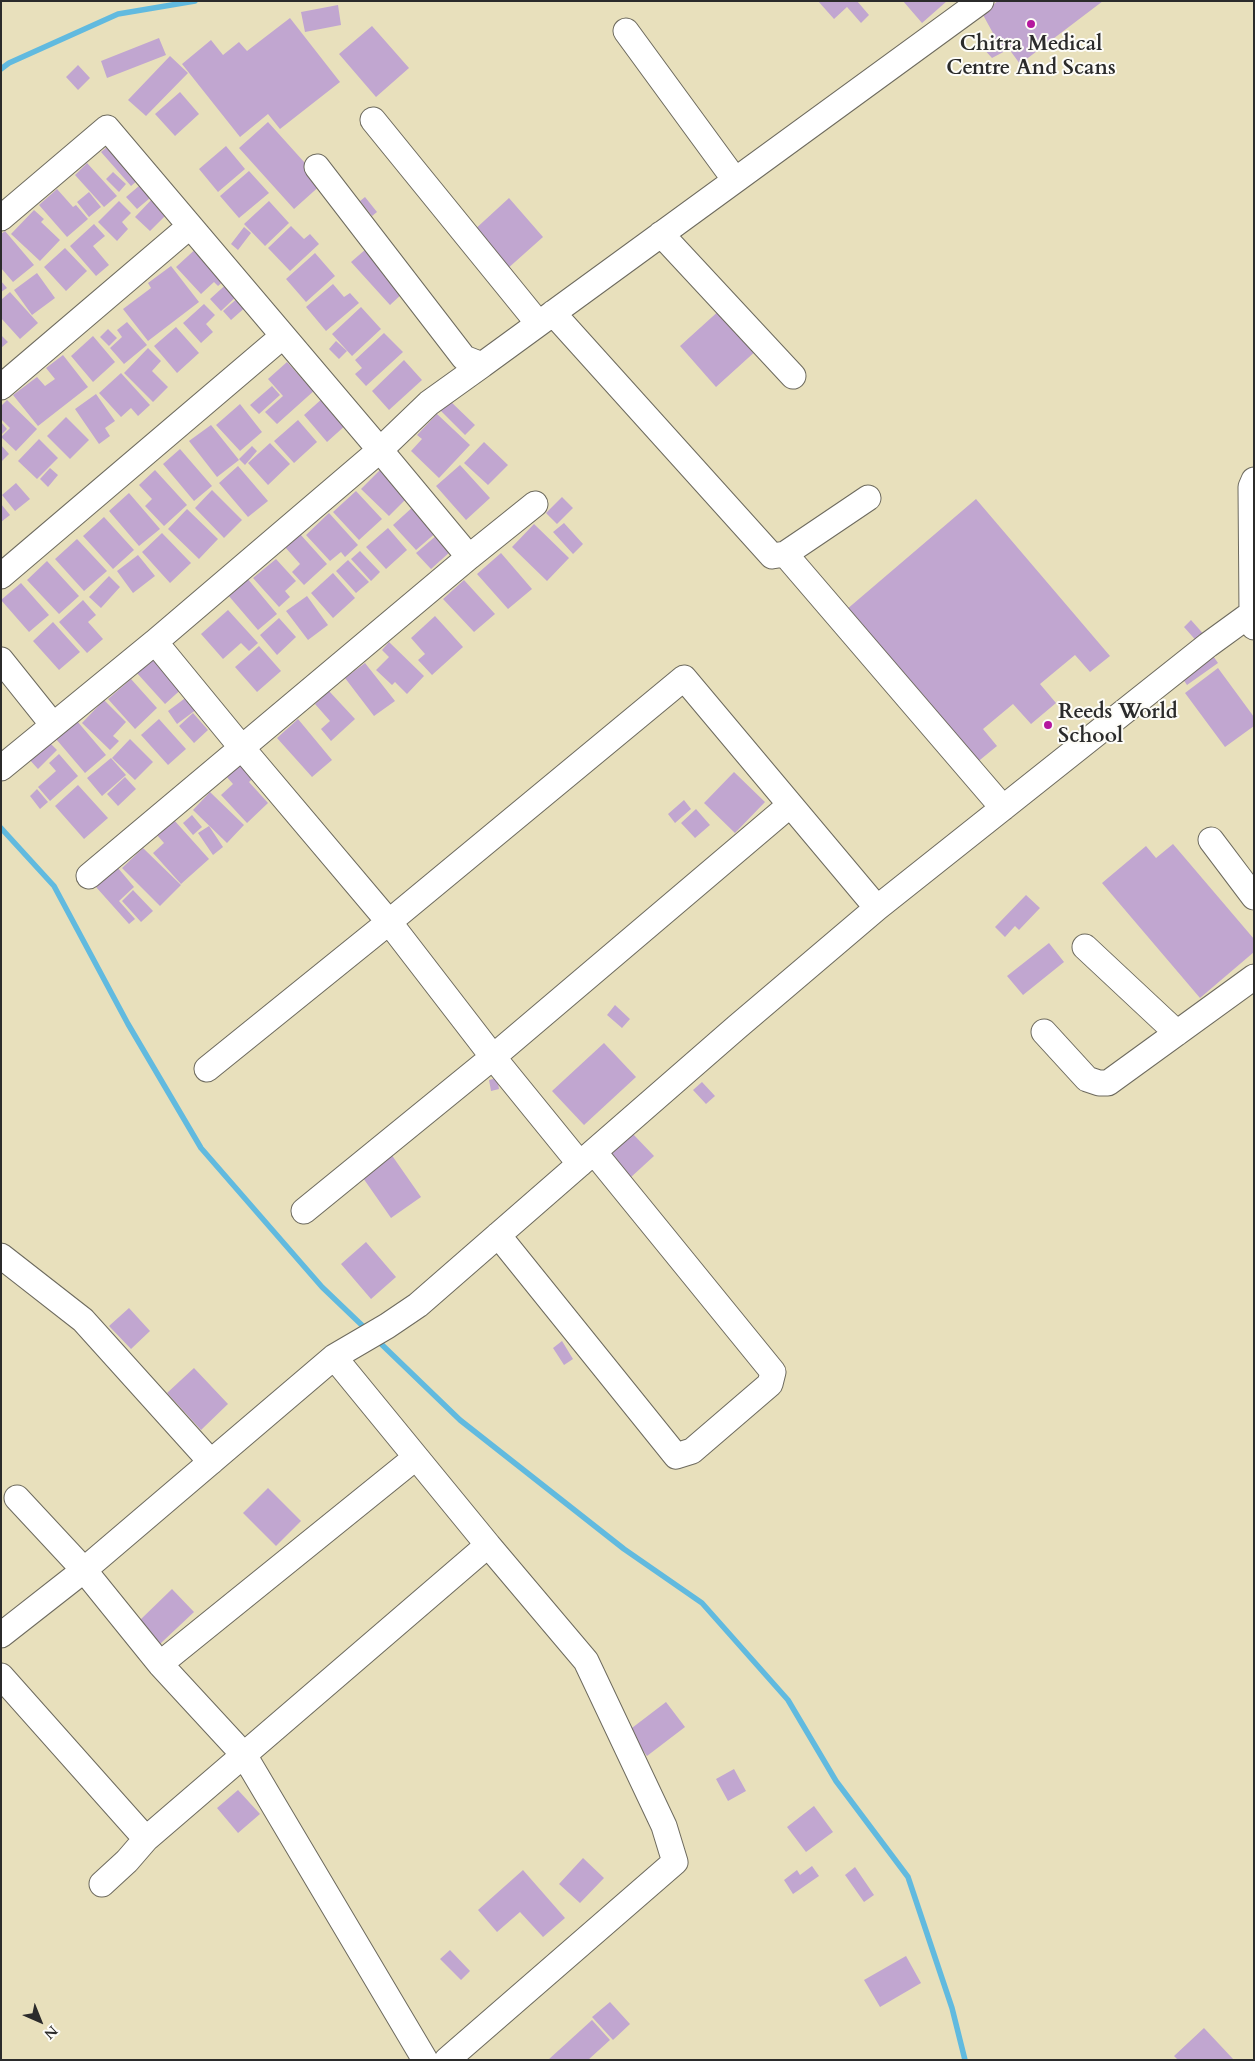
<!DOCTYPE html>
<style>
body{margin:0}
#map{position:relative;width:1255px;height:2061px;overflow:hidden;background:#e8e0bc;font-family:Cardo,serif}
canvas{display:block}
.frame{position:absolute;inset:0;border:2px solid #2b2b2b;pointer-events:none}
.north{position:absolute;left:15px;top:1996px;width:50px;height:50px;-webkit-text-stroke:4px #fdfcf7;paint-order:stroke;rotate:136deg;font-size:14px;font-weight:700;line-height:20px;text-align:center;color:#2b2b2b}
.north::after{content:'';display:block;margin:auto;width:18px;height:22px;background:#2b2b2b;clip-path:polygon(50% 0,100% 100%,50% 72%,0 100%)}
</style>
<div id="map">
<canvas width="1255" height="2061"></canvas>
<div class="frame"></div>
<div class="north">N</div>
</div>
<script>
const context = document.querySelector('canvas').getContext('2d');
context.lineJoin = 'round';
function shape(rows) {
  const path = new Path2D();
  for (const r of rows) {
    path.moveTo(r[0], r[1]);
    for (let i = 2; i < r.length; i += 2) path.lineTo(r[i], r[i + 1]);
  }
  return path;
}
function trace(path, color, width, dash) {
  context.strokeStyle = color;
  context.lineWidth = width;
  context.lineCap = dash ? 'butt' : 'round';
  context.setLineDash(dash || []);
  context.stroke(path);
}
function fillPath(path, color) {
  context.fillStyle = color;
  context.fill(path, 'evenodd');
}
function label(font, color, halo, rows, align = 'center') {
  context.font = font + ' Cardo,serif';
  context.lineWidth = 4;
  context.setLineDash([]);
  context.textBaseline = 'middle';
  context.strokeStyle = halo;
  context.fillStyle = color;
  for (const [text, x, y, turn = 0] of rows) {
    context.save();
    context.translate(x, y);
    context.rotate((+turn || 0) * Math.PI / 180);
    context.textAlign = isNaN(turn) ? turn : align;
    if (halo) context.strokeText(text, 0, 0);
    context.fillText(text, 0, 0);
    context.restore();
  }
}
trace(shape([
 [1,69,9,63,118,14,195,1],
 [1,828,54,886,128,1024,201,1148,322,1287,368,1331],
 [376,1339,460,1420,624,1549,702,1603,788,1700,836,1781,908,1877,952,2008,965,2060]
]), '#61badf', 5.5);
fillPath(shape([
 [818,1,857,1,869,15,861,23,847,7,834,19],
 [903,1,947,1,922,23],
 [998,1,1103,1,1020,64,1009,49,992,58,982,47,994,35,982,13],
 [338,5,341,25,305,32,301,12],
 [290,18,340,82,280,129,268,114,240,137,182,64,211,40,223,55,239,42,247,51],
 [372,26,409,68,376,97,339,54],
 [159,38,166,55,107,78,101,61],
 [170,56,188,73,146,116,128,100],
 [78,65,90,78,78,90,66,77],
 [180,92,199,114,175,136,155,114],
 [268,122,323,183,294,209,239,148],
 [115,140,145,174,131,186,101,152],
 [226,146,245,169,218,192,199,169],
 [87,163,117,196,104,207,75,175],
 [249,171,269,193,239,218,220,196],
 [113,172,126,184,119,192,106,179],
 [146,180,156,193,137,209,126,197],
 [57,189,73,207,76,205,88,219,67,237,39,205],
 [89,192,101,207,89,217,77,202],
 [154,197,162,205,158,209,165,216,150,231,135,217],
 [365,197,377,212,372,216,360,201],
 [509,198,543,237,506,270,472,232],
 [119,201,131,213,122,222,128,229,117,241,98,222],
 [269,201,289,223,265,246,244,224],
 [34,210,44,219,41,222,60,240,40,261,11,234],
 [94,224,105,236,93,246,109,265,96,276,70,246],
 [291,226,304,239,310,234,319,244,290,271,268,248],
 [244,227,251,233,238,250,231,244],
 [5,231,34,265,13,282,1,268,1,234],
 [200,245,229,276,218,286,214,282,201,294,176,267],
 [65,248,87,271,66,291,44,267],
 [366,249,404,292,390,305,351,262],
 [315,253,335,276,306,302,286,279],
 [171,266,199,302,148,341,123,309,151,288,148,283],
 [37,273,55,298,32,315,14,290],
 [231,280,241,292,221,311,210,299],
 [1,281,7,288,1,292],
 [333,284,344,297,350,293,359,303,326,331,306,307],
 [10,292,38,323,20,339,1,318,1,300],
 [240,296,248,305,231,320,223,311],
 [204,304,215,315,206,324,213,332,201,343,183,323],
 [361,307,381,329,352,356,332,334],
 [722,308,758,349,716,387,680,346],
 [127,322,147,345,124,364,110,348,122,337,117,330],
 [176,327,199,353,177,373,154,346],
 [108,329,117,338,109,346,100,337],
 [384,333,403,352,366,386,355,374,362,368,355,360],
 [1,335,8,342,1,348],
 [93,336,115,362,93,382,71,356],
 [336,341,347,351,339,359,329,349],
 [148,348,161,361,152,371,168,387,153,402,124,373],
 [63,355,88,387,38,426,13,395,37,377,45,386,55,379,46,368],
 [404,360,422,380,389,410,372,391],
 [287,362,306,383,309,380,316,389,277,424,265,412,283,396,268,379],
 [121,373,150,405,138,416,131,408,121,417,99,393],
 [272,386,280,395,259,414,250,405],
 [96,394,115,421,105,428,110,436,99,444,75,409],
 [324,397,347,424,327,442,304,415],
 [448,399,475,425,465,435,439,409],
 [7,400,37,429,16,451,1,437,10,428,1,419,1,406],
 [240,404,262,432,240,451,216,425],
 [437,414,470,445,439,478,411,451,422,439,417,435],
 [66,417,89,440,70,459,47,436],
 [298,420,317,442,294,463,274,441],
 [1,422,7,429,1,435],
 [211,425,239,460,217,477,189,441],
 [39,439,58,458,37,479,18,461],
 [484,442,508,465,488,485,464,463],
 [270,443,290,464,268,485,248,463],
 [1,445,9,454,1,462],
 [252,446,257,451,245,465,239,459],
 [180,449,212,486,194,501,163,464],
 [460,465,490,498,466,520,436,486],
 [238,466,268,501,248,517,219,483],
 [50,468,58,475,48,487,40,479],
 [382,468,410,495,389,516,361,489],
 [155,470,187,505,164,526,145,506,152,499,139,485],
 [16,483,30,499,15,511,2,495],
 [212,490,242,520,224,538,195,508],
 [356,491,382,519,359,540,333,512],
 [129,493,160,529,139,546,109,511],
 [562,497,573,508,557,524,546,513],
 [976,499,1110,656,1090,672,1075,655,1040,684,1056,703,1031,724,1013,704,983,729,997,746,975,764,846,610],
 [1,504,10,515,1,522],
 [415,505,438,531,416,550,393,525],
 [187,509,218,539,199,559,168,529],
 [329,513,358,545,345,557,341,552,330,561,306,535],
 [104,517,134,550,113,569,83,536],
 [564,523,583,544,573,554,553,532],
 [534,524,569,558,547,581,512,547],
 [388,528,407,550,386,569,366,547],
 [162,533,191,563,170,583,142,552],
 [300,534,327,564,304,585,292,572,300,564,285,547],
 [437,535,451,551,431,569,416,553],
 [77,539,107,571,84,591,55,559],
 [360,551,380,572,371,581,351,559],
 [501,553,532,589,508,609,477,574],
 [138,555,155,576,133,593,117,571],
 [276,559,296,581,285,591,290,597,279,607,253,578],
 [348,560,369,582,356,593,336,571],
 [47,561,79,596,59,614,27,580],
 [333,573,355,598,333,618,311,593],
 [109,576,120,587,101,608,89,597],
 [247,578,277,614,258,630,228,595],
 [464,580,495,614,474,632,443,599],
 [21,583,49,615,29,632,1,600],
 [307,596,328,625,308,640,286,611],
 [83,600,96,615,88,622,103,639,87,653,59,622],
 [228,610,258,643,249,651,241,643,223,659,201,634],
 [435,616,463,647,432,675,418,660,425,654,411,638],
 [279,618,296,637,277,655,260,635],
 [1191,620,1215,647,1207,653,1184,627],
 [53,622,80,652,59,670,33,641],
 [389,642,424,676,407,694,395,682,392,685,376,670,389,657,382,650],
 [259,646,281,671,257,692,235,667],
 [157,653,186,685,165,704,136,672],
 [1211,653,1218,663,1187,685,1180,675],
 [365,663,395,701,374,716,345,678],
 [1218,668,1254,717,1254,726,1225,747,1185,693],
 [131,679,157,708,135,729,108,699],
 [329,691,355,719,331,741,321,729,330,721,315,704],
 [188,696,197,709,177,724,168,711],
 [104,700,126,722,113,736,119,741,110,750,82,723],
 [193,713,208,730,194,743,179,726],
 [159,719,186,749,168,765,141,735],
 [298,719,332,760,312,777,277,738],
 [77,721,106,755,85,773,56,739],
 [46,739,57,750,38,769,28,758],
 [130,739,153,762,135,780,112,758],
 [59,754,78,776,50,801,38,787,56,771,49,763],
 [111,758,126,775,102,796,87,778],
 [242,760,256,775,249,782,268,803,247,823,221,795,233,784,225,775],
 [734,772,765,802,735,833,704,803],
 [125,777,136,789,118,806,107,794],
 [78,785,108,818,84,839,55,806],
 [37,789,48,802,40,809,30,796],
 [210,792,244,825,227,843,193,810],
 [684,800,691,809,675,823,668,814],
 [696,809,710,825,695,838,681,823],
 [192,815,202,827,193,835,183,823],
 [174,820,209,859,181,884,153,853,164,843,157,835],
 [209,826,223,847,213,855,198,833],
 [1173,844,1254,939,1254,952,1200,998,1102,883,1146,846,1156,858],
 [143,848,181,885,160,906,122,868],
 [118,868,134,887,119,901,135,919,129,924,96,887],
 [133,890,153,911,141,922,122,901],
 [1026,895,1040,908,1019,930,1015,926,1005,937,995,927],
 [1049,943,1064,962,1023,995,1007,976],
 [615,1005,630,1019,622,1028,607,1015],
 [604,1043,636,1077,584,1125,552,1091],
 [497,1078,499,1089,491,1091,489,1080],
 [702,1082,715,1096,706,1104,693,1090],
 [633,1134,654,1156,630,1178,609,1156],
 [391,1154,421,1197,391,1218,361,1175],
 [366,1242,396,1277,371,1299,341,1264],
 [129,1308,150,1331,131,1349,109,1326],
 [562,1341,573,1359,564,1365,553,1348],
 [194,1368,228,1404,201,1430,167,1393],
 [268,1488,301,1521,276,1546,243,1513],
 [172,1589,194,1612,160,1644,139,1621],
 [666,1702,685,1727,647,1756,628,1731],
 [734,1769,746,1791,728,1801,716,1779],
 [238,1790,260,1814,238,1833,217,1808],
 [814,1806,833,1832,806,1852,787,1827],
 [583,1858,604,1878,580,1903,559,1884],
 [812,1866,819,1876,793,1894,784,1880,797,1870,800,1875],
 [855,1867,874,1895,864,1902,845,1875],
 [523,1870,565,1918,543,1937,520,1912,497,1932,478,1910],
 [450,1950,470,1971,461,1980,440,1959],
 [906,1956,921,1983,880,2007,864,1980],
 [610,2002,630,2024,613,2040,592,2017],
 [592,2020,610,2040,588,2060,548,2060],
 [1204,2028,1234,2060,1178,2060,1174,2056]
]), '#c1a6d0');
const minor = shape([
 [626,31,735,180],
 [373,120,538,323],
 [317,167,464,358,482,365,981,1],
 [1,218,107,128,380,450,155,642],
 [661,234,793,376],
 [553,313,772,556,785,554,868,498],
 [1,387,190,226],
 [1254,480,1251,487,1252,613,1254,627],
 [785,554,1003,808],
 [469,557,535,504],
 [1,576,283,336],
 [1,660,53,725],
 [1,768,155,642,242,748,389,922,493,1057,580,1164],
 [1211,840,1254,897],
 [89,876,469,557,380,450,429,403,482,365],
 [1085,947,1177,1033],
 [1044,1032,1087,1079,1099,1083,1108,1083,1254,977],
 [207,1069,389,922,684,678,877,908],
 [304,1211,493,1057,790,805],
 [498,1235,676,1456,692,1451,770,1384,773,1372,594,1152],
 [1,1256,83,1320,211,1462],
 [415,1458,160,1664,244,1755,425,2060],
 [17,1498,84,1570,160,1664],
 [1,1635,84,1570,334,1357,387,1326,418,1305,737,1027,877,908,1208,645,1252,613],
 [1,1676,146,1839,488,1545,334,1357],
 [102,1884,127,1861,146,1839],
 [447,2060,675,1862,664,1826,586,1661,488,1545]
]);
trace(minor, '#6d6a5e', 27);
trace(minor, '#fff', 25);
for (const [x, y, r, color] of [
 [1031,24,5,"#b5179e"],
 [1048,725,5,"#b5179e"]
]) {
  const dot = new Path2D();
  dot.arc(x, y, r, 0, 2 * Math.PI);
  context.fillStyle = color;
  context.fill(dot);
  trace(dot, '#fdfcf7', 2);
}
label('bold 21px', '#2b2b2b', '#fdfcf7', [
 ["Chitra Medical",1031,45],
 ["Centre And Scans",1031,69],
 ["Reeds World",1058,713,"left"],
 ["School",1058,737,"left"]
]);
</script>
